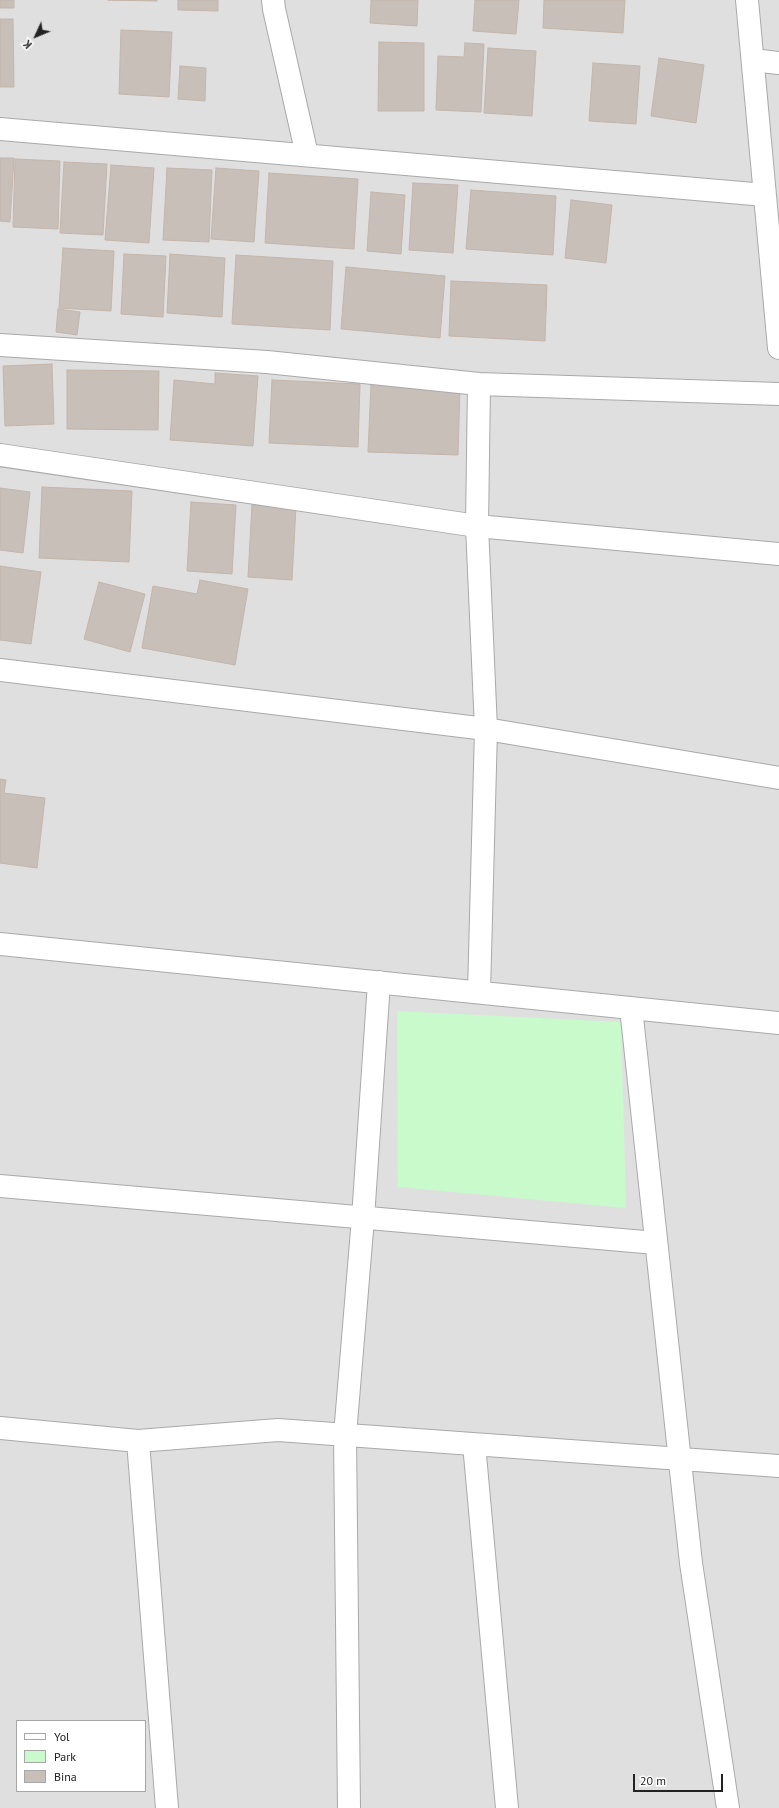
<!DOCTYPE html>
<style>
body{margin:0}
#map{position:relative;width:779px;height:1808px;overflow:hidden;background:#f2efe9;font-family:"PT Sans",sans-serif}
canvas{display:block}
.legend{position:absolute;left:16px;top:1720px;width:130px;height:72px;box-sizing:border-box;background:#fff;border:1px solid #a7a7a7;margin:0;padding:5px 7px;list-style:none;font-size:12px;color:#222}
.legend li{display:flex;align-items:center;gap:8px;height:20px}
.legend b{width:20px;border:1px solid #a7a7a7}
.north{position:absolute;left:16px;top:16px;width:40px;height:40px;-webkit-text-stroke:3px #fff;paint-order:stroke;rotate:226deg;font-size:11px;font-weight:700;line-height:16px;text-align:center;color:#222}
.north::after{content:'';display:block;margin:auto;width:14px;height:18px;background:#222;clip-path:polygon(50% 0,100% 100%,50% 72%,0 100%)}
.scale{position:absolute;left:633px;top:1774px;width:90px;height:18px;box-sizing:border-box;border:2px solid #222;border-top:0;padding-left:5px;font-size:12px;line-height:14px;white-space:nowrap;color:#222;-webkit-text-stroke:3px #fff;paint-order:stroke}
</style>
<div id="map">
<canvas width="779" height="1808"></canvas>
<ul class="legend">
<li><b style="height:5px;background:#fff"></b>Yol</li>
<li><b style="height:11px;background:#c8facc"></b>Park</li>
<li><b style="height:11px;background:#c7bfb8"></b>Bina</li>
</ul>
<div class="north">K</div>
<div class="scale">20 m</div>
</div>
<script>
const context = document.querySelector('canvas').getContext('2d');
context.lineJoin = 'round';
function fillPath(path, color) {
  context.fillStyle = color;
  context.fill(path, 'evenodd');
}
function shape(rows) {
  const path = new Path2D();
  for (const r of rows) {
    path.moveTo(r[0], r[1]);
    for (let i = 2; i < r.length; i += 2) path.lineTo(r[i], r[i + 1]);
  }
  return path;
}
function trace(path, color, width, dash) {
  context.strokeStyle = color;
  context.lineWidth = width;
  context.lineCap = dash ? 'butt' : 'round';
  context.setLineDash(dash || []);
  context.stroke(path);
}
fillPath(shape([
 [0,0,779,0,779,1808,0,1808],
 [17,1721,145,1721,145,1791,17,1791]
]), '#e0dfdf');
fillPath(shape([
 [397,1011,621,1022,626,1208,398,1187]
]), '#c8facc');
const building = shape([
 [0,0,14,0,14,8,0,8,0,0],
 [108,0,157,0,157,1,108,0],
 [178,0,218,0,218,11,178,10,178,0],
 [371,0,418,0,417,26,370,23,371,0],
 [475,0,519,0,516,34,473,31,475,0],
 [544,0,625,0,623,33,543,28,544,0],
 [0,19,13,19,14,87,0,87,0,19],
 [121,30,172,32,169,97,119,94,121,30],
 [379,42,424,43,424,111,378,111,379,42],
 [465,43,484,44,481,112,436,110,438,56,464,57,465,43],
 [488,48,536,51,532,116,484,113,488,48],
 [659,58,704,65,696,123,651,116,659,58],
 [593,63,640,66,636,124,589,121,593,63],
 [180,66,206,68,205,101,178,99,180,66],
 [0,158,14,158,10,222,0,221,0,158],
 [15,159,60,161,58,229,13,227,15,159],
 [64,162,107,164,103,235,60,233,64,162],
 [111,165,154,168,149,243,105,240,111,165],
 [167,168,212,170,209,242,163,240,167,168],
 [216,168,259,171,254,242,211,239,216,168],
 [269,173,358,179,354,249,265,243,269,173],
 [413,183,458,185,453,253,409,250,413,183],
 [471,190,556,196,553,255,466,249,471,190],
 [371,192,405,195,401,254,367,251,371,192],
 [571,200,612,205,606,263,565,258,571,200],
 [63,248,114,251,111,311,59,308,63,248],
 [124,254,166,256,163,317,121,314,124,254],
 [170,254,225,258,222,317,167,313,170,254],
 [236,255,333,261,330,330,232,324,236,255],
 [346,267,445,276,440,338,341,329,346,267],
 [451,281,547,285,545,341,449,336,451,281],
 [58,309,80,312,77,335,56,332,58,309],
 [52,364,54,424,5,426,3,366,52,364],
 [67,370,159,371,158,430,67,429,67,370],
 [215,373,258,376,253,446,170,440,174,380,215,384,215,373],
 [272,380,360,384,358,447,269,443,272,380],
 [371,384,460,388,458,455,368,452,371,384],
 [42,487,132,491,129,562,39,558,42,487],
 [0,488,30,492,23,553,0,550,0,488],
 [191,502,236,505,232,574,187,571,191,502],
 [252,505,296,507,292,580,248,577,252,505],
 [0,566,41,572,31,644,0,640,0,566],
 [200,580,248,589,235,665,142,648,153,586,197,594,200,580],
 [99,582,145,594,130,652,84,639,99,582],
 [0,779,6,780,4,793,45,798,37,868,0,863,0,779]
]);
fillPath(building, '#c7bfb8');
trace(building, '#c4b6ab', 1);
const minor = shape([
 [273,0,274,9,307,155],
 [747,0,779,348],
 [753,60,779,63],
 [0,129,765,195],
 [0,345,267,362,479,384,779,394],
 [0,455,477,526,779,554],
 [0,670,486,729,779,778],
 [0,944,779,1023],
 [479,992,486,729,477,526,479,384],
 [631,1008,691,1563,728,1808],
 [0,1186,656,1243],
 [0,1428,138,1441,278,1430,779,1466],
 [138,1441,167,1808],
 [474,1444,507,1808],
 [349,1808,345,1435,363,1218,379,982]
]);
trace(minor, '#a9a9a9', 24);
trace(minor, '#fff', 22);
</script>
